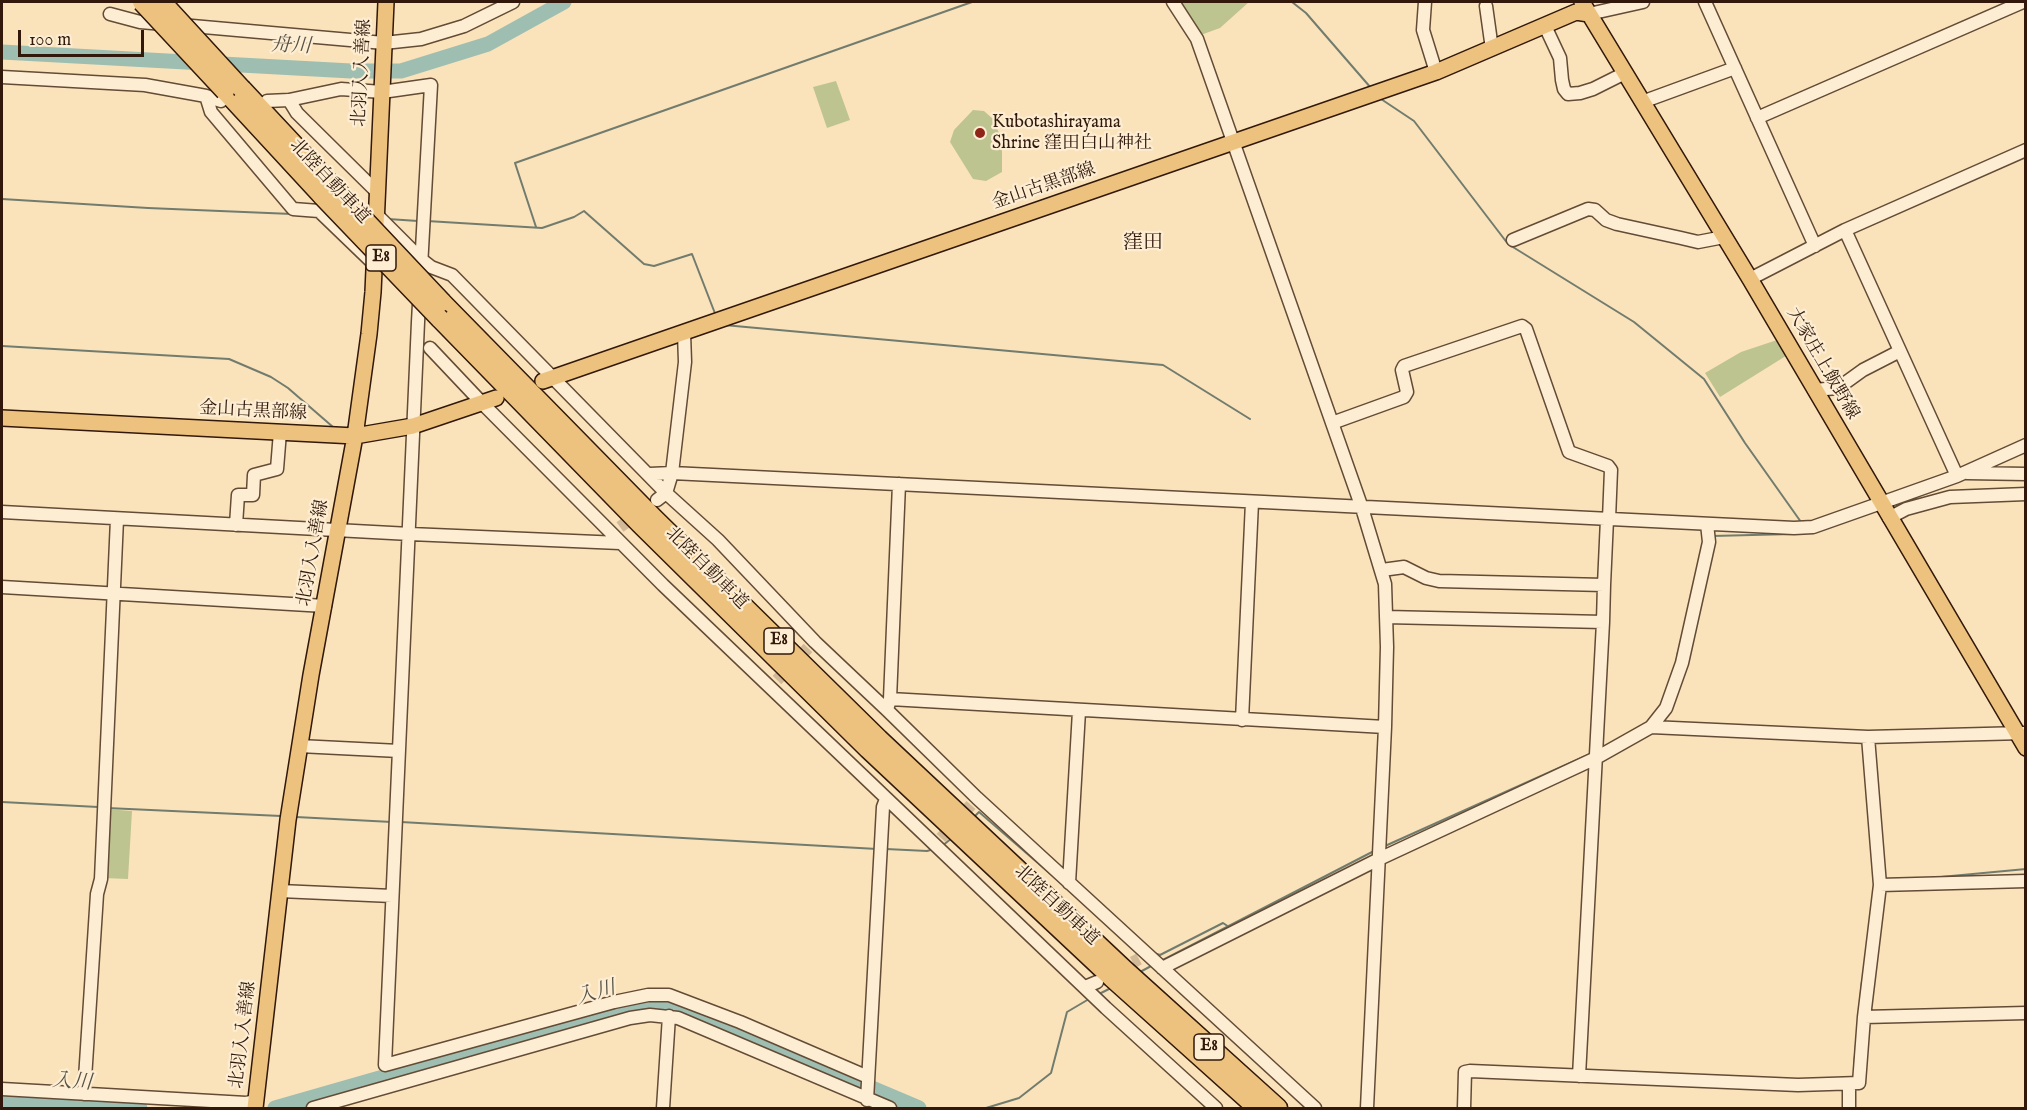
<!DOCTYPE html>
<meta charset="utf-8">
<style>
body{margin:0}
#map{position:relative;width:2027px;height:1110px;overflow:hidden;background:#fae3bb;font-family:"IM FELL English",serif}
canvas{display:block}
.frame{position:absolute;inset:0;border:3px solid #31180a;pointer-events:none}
.scale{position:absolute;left:18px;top:30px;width:126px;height:27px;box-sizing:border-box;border:3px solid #31180a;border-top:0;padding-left:8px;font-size:18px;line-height:21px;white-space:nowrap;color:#31180a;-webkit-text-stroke:4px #fcedd3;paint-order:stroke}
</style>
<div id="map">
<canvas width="2027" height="1110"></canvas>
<div class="frame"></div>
<div class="scale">100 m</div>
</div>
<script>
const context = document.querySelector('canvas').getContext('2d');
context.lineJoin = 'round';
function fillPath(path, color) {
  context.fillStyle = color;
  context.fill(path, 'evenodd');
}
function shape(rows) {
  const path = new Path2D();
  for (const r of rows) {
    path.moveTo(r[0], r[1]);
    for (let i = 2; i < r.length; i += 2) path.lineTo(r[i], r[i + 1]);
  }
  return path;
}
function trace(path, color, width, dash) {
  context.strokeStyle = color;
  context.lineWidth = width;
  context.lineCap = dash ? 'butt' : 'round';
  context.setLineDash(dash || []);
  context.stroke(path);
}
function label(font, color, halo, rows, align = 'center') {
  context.font = font + ' "IM FELL English","Noto Serif JP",serif';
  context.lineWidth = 4.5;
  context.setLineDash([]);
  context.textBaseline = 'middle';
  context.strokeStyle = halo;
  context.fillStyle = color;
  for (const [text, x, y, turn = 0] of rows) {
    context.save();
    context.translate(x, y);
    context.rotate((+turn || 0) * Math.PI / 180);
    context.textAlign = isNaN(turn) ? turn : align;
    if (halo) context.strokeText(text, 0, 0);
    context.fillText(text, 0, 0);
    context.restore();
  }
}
fillPath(shape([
 [1178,2,1249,2,1220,28,1198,36],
 [836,81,850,120,827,128,813,87],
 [973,110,984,111,993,119,1002,140,1002,172,986,181,973,179,950,142,954,130],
 [1780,339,1789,354,1720,397,1705,373,1741,352],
 [106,809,132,811,128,879,103,878]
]), '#bec490');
trace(shape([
 [1292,2,1306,13,1371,88],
 [1381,99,1414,121,1508,244,1634,322,1704,379,1745,443,1801,522],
 [2,199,148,208,292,214],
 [388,219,418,221],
 [427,221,542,228,574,217,584,211,644,264,654,266,692,254,716,316],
 [536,227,515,163,972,2],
 [724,325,1163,365,1250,419],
 [2,346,229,359,271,377,288,388,333,427],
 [1712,536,1793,534],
 [1676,664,1678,652],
 [2,802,98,807],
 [107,808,281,816],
 [296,817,392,822],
 [973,818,979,812,1061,883],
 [401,822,877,849],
 [942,846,952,838],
 [1385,846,1590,754],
 [886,849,927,851,934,849],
 [1930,878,2026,869],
 [1154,953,1160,955,1223,923,1229,927],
 [1161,961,1374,851],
 [1140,972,1153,965],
 [1097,995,1111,988],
 [1854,1065,1862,981],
 [390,1074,390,1068],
 [986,1108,1019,1098,1051,1073,1067,1012,1089,999]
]), '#727c6e', 2);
trace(shape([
 [2,52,351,71,401,71,488,44,564,2],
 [2,1100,140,1108],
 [275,1108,631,1006,656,1004,685,1009,919,1108]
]), '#9ebeb1', 15);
trace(shape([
 [620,527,638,514],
 [777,680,808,648],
 [941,838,971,805],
 [1117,971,1139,959]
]), '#d2ba98', 12, [12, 6]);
const minor = shape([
 [1173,2,1197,39,1362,508,1385,584,1387,647,1385,727,1367,1108],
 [1425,2,1423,30,1436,72],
 [1705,2,1815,246],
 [1486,6,1492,49],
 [110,14,140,22,164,24],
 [1589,14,1643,2],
 [181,25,384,43,421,39,464,26,513,2],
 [1545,26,1560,58,1562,80,1564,89,1568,94,1580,93,1593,89,1625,73],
 [2,77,145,85,206,96],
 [289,100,297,113,377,192],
 [221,101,206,96,211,112,293,209,319,211,374,264],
 [267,101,289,100,341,89,382,92,431,85,418,322,385,1065,614,1002,648,995,669,995,740,1022,868,1077],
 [1642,102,1735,68],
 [1757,118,2023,2],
 [376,214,422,260,431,267,452,275,666,493,718,540,815,642,887,710,977,798,1315,1108],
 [1845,230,1957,476],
 [1513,240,1588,209,1595,210,1606,220,1617,224,1681,238,1698,242,1724,237],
 [1750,279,1845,230,2026,150],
 [430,348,482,403,663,585,1106,1008,1216,1108],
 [1814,390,1838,388,1863,370,1900,351],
 [1332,423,1404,397,1407,392,1402,370,1404,366,1522,326,1526,329,1569,452,1608,466,1611,470,1609,519],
 [1967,473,2026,474],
 [650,474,672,473,1794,528,1813,527,1881,503,1957,476,2026,445],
 [657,500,666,493,672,473,685,362,684,333],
 [2,512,410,534,620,543],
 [1889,518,1906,509,1950,497,2026,494],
 [236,525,238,495,253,495,254,475,277,469,280,432],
 [1382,570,1404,567,1426,578,1439,581,1604,585,1607,519],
 [2,587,325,606],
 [1386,617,1603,622,1604,585],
 [890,699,899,484],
 [887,710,890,699,1385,727],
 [1242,720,1252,502],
 [1651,727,1868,737],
 [299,746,399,751],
 [1069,883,1079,711],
 [1880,885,1868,737,2024,733],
 [280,891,392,896],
 [1162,968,1379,859,1596,758,1651,727,1666,708,1682,663,1709,542,1707,524],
 [1085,987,1097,982],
 [1864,1017,2026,1013],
 [1579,1076,1603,622],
 [1849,1084,1849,1108],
 [2,1089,246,1103,256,1101],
 [84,1094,97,894,101,879,117,519],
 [867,1100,883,807,886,799],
 [313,1108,630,1018,650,1015,678,1018,890,1108],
 [663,1108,669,1016],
 [1464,1108,1465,1072,1470,1071,1798,1085,1859,1083,1864,1017,1880,885,2026,881]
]);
const major = shape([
 [1582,2,1750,279,2026,748],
 [543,381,1436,72,1576,12,1589,14],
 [2,418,355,436,413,426,496,398],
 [255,1108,288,820,311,675,355,436,369,334,373,292,386,2]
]);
const highway = shape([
 [242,89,344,198],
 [225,91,322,196],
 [442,302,654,518,879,739,1125,970,1278,1108],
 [440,319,640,524,868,749,1112,978,1257,1108]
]);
trace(minor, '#634b36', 15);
trace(major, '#31180a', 18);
trace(highway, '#31180a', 21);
trace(minor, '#fcedd3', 12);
trace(major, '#edc27e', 15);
trace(highway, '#edc27e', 18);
const highwayBridge = shape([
 [142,2,225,91],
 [162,2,242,89],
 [322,196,440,319],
 [344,198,442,302]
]);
trace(highwayBridge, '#31180a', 21, []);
trace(highwayBridge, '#edc27e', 18);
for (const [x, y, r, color] of [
 [980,133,6,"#8f2418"]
]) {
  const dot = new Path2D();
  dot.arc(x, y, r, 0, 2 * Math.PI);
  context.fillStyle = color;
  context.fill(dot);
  trace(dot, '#fcedd3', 2);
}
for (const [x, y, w] of [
 [381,258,30],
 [779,641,30],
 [1209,1047,30]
]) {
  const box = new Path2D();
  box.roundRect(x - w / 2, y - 13, w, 26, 4.5);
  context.fillStyle = '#fcedd3';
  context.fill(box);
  trace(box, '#31180a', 1.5);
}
label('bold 16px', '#31180a', null, [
 ["E8",381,258],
 ["E8",779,641],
 ["E8",1209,1047]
]);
label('18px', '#31180a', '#fcedd3', [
 ["北羽入入善線",363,73,-87],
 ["北陸自動車道",329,182,47],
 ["金山古黒部線",1044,187,-19],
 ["大家庄上飯野線",1822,364,60],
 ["金山古黒部線",253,412,3],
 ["北羽入入善線",314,553,-80],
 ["北陸自動車道",706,569,45],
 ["北陸自動車道",1056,906,43],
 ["北羽入入善線",244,1035,-83]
]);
label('18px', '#31180a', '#fcedd3', [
 ["Kubotashirayama",992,123],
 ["Shrine 窪田白山神社",992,144]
], 'left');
label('italic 20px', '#575244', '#fcedd3', [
 ["舟川",291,47,3],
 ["入川",596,994,-16],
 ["入川",72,1083,4]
]);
label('20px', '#31180a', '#fcedd3', [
 ["窪田",1143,244]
]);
</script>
